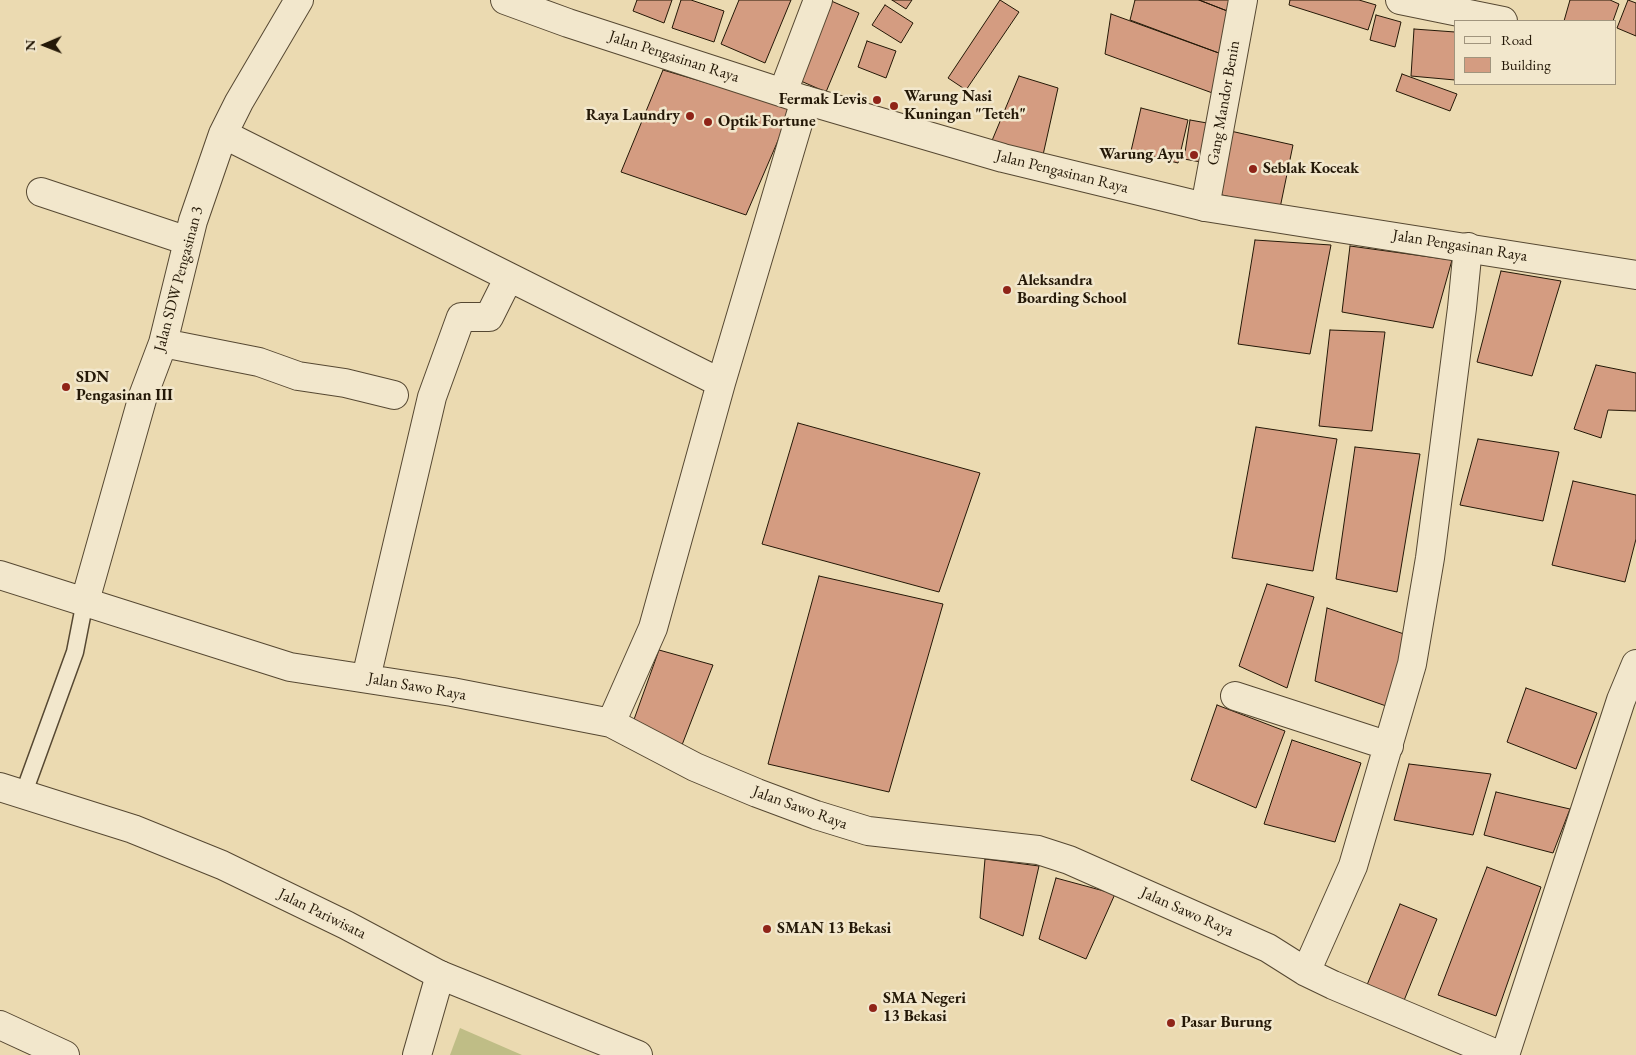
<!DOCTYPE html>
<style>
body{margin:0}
#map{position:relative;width:1636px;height:1055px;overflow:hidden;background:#ebdab1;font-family:"EB Garamond",serif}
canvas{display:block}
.legend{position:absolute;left:1454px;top:20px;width:162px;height:65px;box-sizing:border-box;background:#f2e7cc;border:1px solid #a0947d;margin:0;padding:6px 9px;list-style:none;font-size:15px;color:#241807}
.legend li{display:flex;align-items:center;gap:10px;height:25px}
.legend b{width:25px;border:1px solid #a0947d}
.north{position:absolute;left:20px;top:20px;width:50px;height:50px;-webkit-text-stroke:4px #f2e7cc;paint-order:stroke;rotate:269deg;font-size:14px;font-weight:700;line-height:20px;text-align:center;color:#241807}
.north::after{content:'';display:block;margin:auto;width:18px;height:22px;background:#241807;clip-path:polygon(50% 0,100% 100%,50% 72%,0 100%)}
</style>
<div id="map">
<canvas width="1636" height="1055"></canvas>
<ul class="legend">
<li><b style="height:6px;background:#f2e7cc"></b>Road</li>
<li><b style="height:14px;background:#d49c81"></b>Building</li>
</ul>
<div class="north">N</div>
</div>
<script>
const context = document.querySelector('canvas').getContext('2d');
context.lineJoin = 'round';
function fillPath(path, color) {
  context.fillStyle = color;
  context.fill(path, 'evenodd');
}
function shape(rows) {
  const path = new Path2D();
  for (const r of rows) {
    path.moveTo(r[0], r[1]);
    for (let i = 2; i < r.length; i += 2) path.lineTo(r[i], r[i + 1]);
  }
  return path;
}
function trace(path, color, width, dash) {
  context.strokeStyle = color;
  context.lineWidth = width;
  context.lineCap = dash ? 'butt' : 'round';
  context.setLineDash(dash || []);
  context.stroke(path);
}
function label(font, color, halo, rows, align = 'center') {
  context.font = font + ' "EB Garamond",serif';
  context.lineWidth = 5;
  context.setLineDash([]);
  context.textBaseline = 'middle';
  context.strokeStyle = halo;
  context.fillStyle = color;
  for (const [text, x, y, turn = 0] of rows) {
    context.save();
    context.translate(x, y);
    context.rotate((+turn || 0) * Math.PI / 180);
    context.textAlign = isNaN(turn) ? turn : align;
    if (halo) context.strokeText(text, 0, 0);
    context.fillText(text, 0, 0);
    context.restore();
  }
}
fillPath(shape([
 [460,1028,522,1055,450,1055]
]), '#bfbd86');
const building = shape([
 [637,0,672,0,664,23,633,11,637,0],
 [681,0,691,0,724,11,714,42,672,28,681,0],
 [739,0,791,0,765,63,721,44,739,0],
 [829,0,859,13,826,92,794,78,829,0],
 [892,0,912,0,906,9,892,0],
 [1000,0,1019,12,966,90,948,78,1000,0],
 [1135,0,1199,0,1235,14,1227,56,1130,20,1135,0],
 [1199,0,1237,0,1235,14,1199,0],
 [1290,0,1359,0,1376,5,1368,30,1289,5,1290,0],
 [1570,0,1610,0,1619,4,1613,21,1564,21,1570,0],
 [1628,0,1636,3,1636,36,1617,28,1628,0],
 [885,5,913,23,901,43,872,25,885,5],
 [1111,14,1227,56,1218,95,1105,54,1111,14],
 [1376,15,1401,22,1395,47,1370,40,1376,15],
 [1414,29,1455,32,1455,80,1411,76,1414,29],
 [867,41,896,51,886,78,858,67,867,41],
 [663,70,792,108,746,215,621,172,663,70],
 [1402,74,1457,94,1450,111,1396,91,1402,74],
 [1019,76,1058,88,1043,155,991,143,1019,76],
 [1141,108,1188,120,1178,163,1131,151,1141,108],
 [1190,120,1207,123,1201,162,1184,159,1190,120],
 [1226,130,1293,145,1280,208,1213,193,1226,130],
 [1255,240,1331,245,1310,354,1238,344,1255,240],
 [1350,246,1452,260,1433,328,1342,312,1350,246],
 [1501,271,1561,281,1532,376,1477,362,1501,271],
 [1330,330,1385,332,1372,431,1319,426,1330,330],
 [1596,365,1636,373,1636,411,1608,410,1601,438,1574,429,1596,365],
 [798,423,980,473,939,592,762,544,798,423],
 [1256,427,1337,439,1313,571,1232,558,1256,427],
 [1478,439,1559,452,1543,521,1460,505,1478,439],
 [1355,447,1420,454,1397,592,1336,579,1355,447],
 [1573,481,1636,495,1636,539,1625,582,1552,565,1573,481],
 [819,576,943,604,889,792,768,764,819,576],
 [1267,584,1314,597,1287,688,1239,666,1267,584],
 [1327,608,1404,634,1389,707,1315,681,1327,608],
 [659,650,713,665,682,745,632,725,659,650],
 [1526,688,1597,713,1576,769,1507,742,1526,688],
 [1217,705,1285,731,1256,808,1191,780,1217,705],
 [1292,740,1361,763,1335,842,1264,824,1292,740],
 [1409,764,1491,774,1473,835,1394,820,1409,764],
 [1496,792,1570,809,1553,853,1484,835,1496,792],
 [985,859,1039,866,1023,936,980,918,985,859],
 [1487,867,1541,887,1496,1016,1438,995,1487,867],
 [1056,878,1115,894,1086,959,1039,939,1056,878],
 [1400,904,1437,919,1403,1003,1367,985,1400,904]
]);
fillPath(building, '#d49c81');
trace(building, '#241807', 1);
const service = shape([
 [23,795,75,652,85,601]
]);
const minor = shape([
 [1400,0,1503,21],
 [783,92,818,0],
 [223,134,721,383],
 [41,192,188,241],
 [1205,207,1243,0],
 [163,343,259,362,298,376,345,383,394,395],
 [0,575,290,667,452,692,611,723,695,767,757,793,816,815,868,831,1038,850,1069,860,1268,948,1306,972,1333,985,1499,1055],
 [85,601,143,396,163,343,193,221,223,134,239,102,299,0],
 [366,678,432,397,461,317,489,317,509,277],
 [1235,696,1389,746],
 [611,723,653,628,721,383,805,100],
 [1306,972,1353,866,1412,664,1430,558,1462,308,1468,247],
 [0,1025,65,1055],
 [417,1055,440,975],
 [1505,1055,1621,700,1636,664]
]);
const tertiary = shape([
 [505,0,568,23,805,100,1003,158,1205,207,1636,275],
 [0,787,133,829,222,865,346,925,440,975,638,1055]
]);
trace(service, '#564832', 19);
trace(minor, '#564832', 30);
trace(tertiary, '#564832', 30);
trace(service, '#f2e7cc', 16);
trace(minor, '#f2e7cc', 28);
trace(tertiary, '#f2e7cc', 28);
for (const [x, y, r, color] of [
 [877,100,5,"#8f2418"],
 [894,106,5,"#8f2418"],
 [690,116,5,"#8f2418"],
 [708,122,5,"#8f2418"],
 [1194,155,5,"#8f2418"],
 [1253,169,5,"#8f2418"],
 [1007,290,5,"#8f2418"],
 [66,387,5,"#8f2418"],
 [767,929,5,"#8f2418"],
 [873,1008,5,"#8f2418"],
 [1171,1023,5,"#8f2418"]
]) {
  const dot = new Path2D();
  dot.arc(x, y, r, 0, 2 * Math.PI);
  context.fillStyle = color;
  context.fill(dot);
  trace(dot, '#f2e7cc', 2);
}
label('16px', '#241807', '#f2e7cc', [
 ["Jalan Pengasinan Raya",674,57,18],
 ["Gang Mandor Benin",1224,103,-80],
 ["Jalan Pengasinan Raya",1062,172,14],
 ["Jalan Pengasinan Raya",1460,246,9],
 ["Jalan SDW Pengasinan 3",179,279,-75],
 ["Jalan Sawo Raya",417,687,10],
 ["Jalan Sawo Raya",800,808,20],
 ["Jalan Sawo Raya",1187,912,24],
 ["Jalan Pariwisata",322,914,26]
]);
label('bold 16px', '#241807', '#f2e7cc', [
 ["Warung Nasi",904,97],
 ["Kuningan \"Teteh\"",904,115],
 ["Fermak Levis",867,100,"right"],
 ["Raya Laundry",680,116,"right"],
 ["Optik Fortune",718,122],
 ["Warung Ayu",1184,155,"right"],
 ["Seblak Koceak",1263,169],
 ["Aleksandra",1017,281],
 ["Boarding School",1017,299],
 ["SDN",76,378],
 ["Pengasinan III",76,396],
 ["SMAN 13 Bekasi",777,929],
 ["SMA Negeri",883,999],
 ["13 Bekasi",883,1017],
 ["Pasar Burung",1181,1023]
], 'left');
</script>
